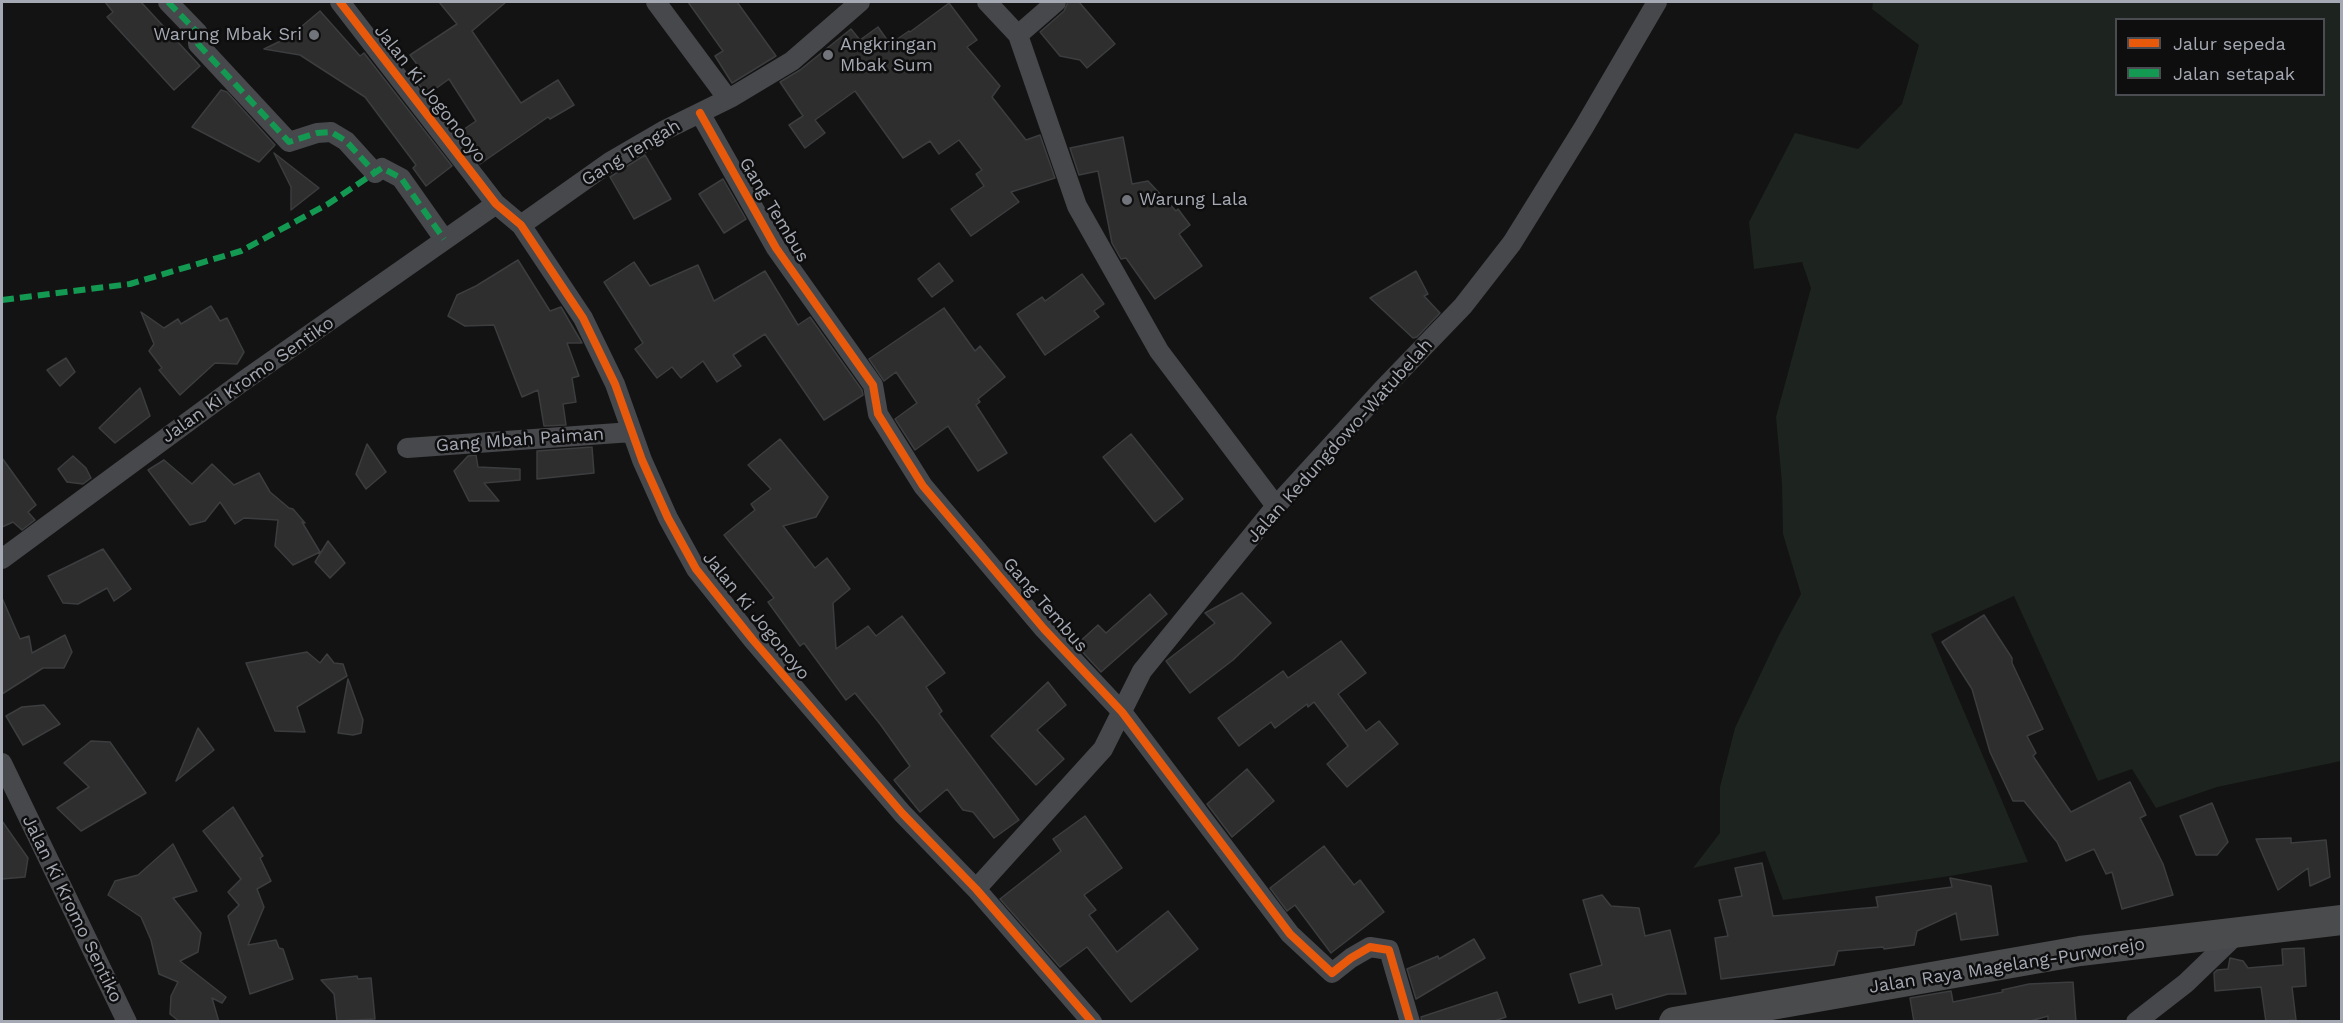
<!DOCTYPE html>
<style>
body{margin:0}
#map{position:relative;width:2343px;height:1023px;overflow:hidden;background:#131313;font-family:"Work Sans",sans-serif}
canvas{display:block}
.frame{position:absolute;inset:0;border:3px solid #a5a9b3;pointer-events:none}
.legend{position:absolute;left:2115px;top:18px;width:210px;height:78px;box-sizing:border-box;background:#0e0e0f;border:2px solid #4a4c51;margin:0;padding:8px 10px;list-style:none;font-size:18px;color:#a5a9b3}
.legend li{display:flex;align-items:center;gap:12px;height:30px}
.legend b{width:30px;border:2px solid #4a4c51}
</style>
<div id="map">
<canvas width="2343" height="1023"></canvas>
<div class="frame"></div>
<ul class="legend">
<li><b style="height:8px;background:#e8590c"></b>Jalur sepeda</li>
<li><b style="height:8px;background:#139951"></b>Jalan setapak</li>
</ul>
</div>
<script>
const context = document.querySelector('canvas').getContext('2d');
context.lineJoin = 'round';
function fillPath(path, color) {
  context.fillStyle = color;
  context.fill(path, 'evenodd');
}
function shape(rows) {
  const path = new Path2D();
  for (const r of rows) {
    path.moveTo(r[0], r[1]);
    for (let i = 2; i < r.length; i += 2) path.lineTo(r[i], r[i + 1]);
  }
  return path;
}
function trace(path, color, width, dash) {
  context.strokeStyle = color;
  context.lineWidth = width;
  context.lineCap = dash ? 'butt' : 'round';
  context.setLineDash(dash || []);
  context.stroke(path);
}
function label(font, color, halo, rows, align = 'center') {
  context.font = font + ' "Work Sans",sans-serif';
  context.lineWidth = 5;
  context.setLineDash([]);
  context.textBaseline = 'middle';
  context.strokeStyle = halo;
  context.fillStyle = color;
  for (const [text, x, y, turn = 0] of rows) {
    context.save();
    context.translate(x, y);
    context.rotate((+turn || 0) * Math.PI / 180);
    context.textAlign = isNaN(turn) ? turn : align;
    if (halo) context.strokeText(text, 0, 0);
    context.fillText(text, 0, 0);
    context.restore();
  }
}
fillPath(shape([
 [1873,2,2341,2,2341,761,2217,787,2156,808,2132,769,2098,781,2014,596,1931,634,2028,862,1950,876,1783,900,1765,851,1693,868,1720,833,1720,787,1735,728,1778,637,1801,594,1783,534,1782,483,1776,417,1811,288,1802,262,1754,269,1749,222,1795,133,1858,149,1902,104,1919,45,1872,9],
 [2116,20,2324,20,2324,94,2116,94]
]), '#1d231e');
const building = shape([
 [105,2,141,2,200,66,174,90,107,17,113,12,105,2],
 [439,2,506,2,472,31,521,103,558,80,574,105,550,119,548,117,480,164,457,134,476,121,449,79,427,95,410,73,419,67,410,55,457,24,439,2],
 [688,2,737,2,776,56,732,83,715,56,723,51,688,2],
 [1068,2,1079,2,1115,44,1087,68,1080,60,1060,56,1040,32,1064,11,1068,2],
 [949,3,977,40,967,47,1000,86,992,97,1026,140,1040,135,1055,178,1011,192,1019,202,971,236,951,209,984,186,976,174,982,170,959,140,939,154,930,141,903,158,855,91,815,120,825,133,805,148,789,125,803,116,780,82,800,70,851,29,860,40,878,27,890,44,909,31,910,32,949,3],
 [320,11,360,56,364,53,452,166,426,186,413,168,416,165,365,97,300,55,264,49,289,37,320,11],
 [221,90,227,92,275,145,259,162,192,127,221,90],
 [1123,137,1132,184,1148,181,1176,211,1178,209,1190,225,1179,234,1202,266,1155,299,1126,258,1121,259,1112,243,1098,171,1079,175,1070,148,1123,137],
 [274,153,319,188,291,210,291,187,274,153],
 [645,155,671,199,634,219,610,177,645,155],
 [723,179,746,219,724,233,699,194,723,179],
 [518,260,550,311,561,307,582,343,567,343,579,376,572,378,576,402,563,404,566,425,544,426,538,390,522,397,494,325,465,326,448,316,457,295,476,286,518,260],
 [634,262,650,286,698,265,714,301,765,271,798,325,810,317,862,390,863,395,824,420,765,334,733,355,741,366,717,382,703,361,681,378,672,367,657,378,635,349,643,343,604,282,634,262],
 [939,263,953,281,932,297,918,279,939,263],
 [1416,271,1428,294,1424,296,1440,313,1417,337,1413,338,1370,298,1416,271],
 [1082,274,1104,304,1094,311,1099,317,1045,355,1017,314,1042,297,1045,301,1082,274],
 [211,306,220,321,227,318,244,352,237,364,215,363,180,395,159,370,162,368,149,351,154,344,141,312,164,328,178,319,181,324,211,306],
 [944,308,975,351,980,346,1005,377,978,399,980,402,976,405,1007,453,978,471,948,426,915,450,895,419,917,403,896,372,884,381,869,359,944,308],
 [66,358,75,372,60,386,47,370,66,358],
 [140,388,150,416,115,443,99,428,140,388],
 [1131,434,1183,499,1155,522,1103,457,1131,434],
 [780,439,828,497,816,517,783,526,815,568,827,558,850,589,833,603,836,649,868,626,876,636,902,616,945,673,926,687,942,711,939,714,1019,820,994,838,973,812,963,810,947,789,920,812,894,780,910,766,880,724,855,693,846,700,804,643,800,646,768,602,774,598,724,535,755,510,751,504,771,489,748,465,780,439],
 [367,444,386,472,366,489,356,474,367,444],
 [592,447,594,473,537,479,537,451,592,447],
 [476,455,478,467,520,469,520,480,484,483,499,501,469,501,454,471,468,456,476,455],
 [73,456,86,468,91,478,83,484,67,482,58,469,73,456],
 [2,458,36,505,28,512,35,520,22,530,13,522,2,527,2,458],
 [164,460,192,484,212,464,234,485,259,473,270,492,289,508,293,509,305,523,302,522,320,552,293,565,275,546,278,520,244,518,235,524,220,502,205,521,190,525,148,470,164,460],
 [328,541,345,563,330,578,315,562,328,541],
 [103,549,131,589,114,601,107,588,78,604,63,603,48,576,103,549],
 [1242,593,1271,623,1233,660,1190,693,1166,661,1215,623,1205,613,1242,593],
 [1150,594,1167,614,1101,672,1076,645,1098,625,1106,633,1150,594],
 [2,598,20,639,29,636,32,653,65,635,72,652,64,668,43,668,2,694,2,598],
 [1984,615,2012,658,2012,663,2043,729,2027,736,2036,753,2033,756,2051,783,2071,812,2130,782,2146,815,2140,818,2163,864,2173,895,2122,909,2112,872,2106,874,2094,849,2066,861,2057,842,2024,801,2013,801,1990,752,1972,689,1942,642,1984,615],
 [1341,641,1366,673,1338,694,1366,731,1379,721,1398,744,1347,787,1327,764,1348,746,1314,702,1308,707,1307,704,1275,728,1271,722,1239,746,1218,718,1283,671,1288,678,1341,641],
 [307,652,320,663,327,654,334,663,343,664,347,676,297,707,305,732,275,731,246,663,307,652],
 [348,679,363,720,361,733,353,735,338,733,348,679],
 [1048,682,1066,705,1037,730,1064,759,1036,785,991,736,1048,682],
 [44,705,60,724,23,745,6,716,22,707,44,705],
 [198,728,214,750,176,781,198,728],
 [91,741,110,742,146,793,81,831,57,808,89,787,64,763,91,741],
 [1247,769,1274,801,1232,837,1207,804,1247,769],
 [2212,803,2228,842,2217,855,2196,855,2180,816,2212,803],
 [233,807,263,856,260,858,271,881,257,889,264,907,248,945,276,940,279,948,283,949,293,979,250,994,228,916,239,905,228,892,241,879,203,831,233,807],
 [1085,816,1122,868,1084,895,1096,910,1089,915,1117,952,1168,911,1198,949,1131,1002,1087,947,1060,967,1000,899,1061,851,1053,839,1085,816],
 [2,821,28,858,25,877,2,879,2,821],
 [2291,838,2291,843,2326,840,2330,877,2310,886,2308,868,2278,890,2256,839,2291,838],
 [173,844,197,891,173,898,201,933,198,952,180,961,226,997,222,1003,212,998,219,1022,180,1022,170,1014,171,996,178,982,159,974,151,940,141,917,108,895,115,881,138,875,173,844],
 [1324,846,1354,885,1360,880,1384,912,1331,953,1295,905,1287,911,1270,888,1324,846],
 [1762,863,1773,916,1878,907,1876,897,1952,887,1950,878,1991,886,1998,935,1961,940,1956,913,1917,931,1914,945,1884,949,1883,947,1838,951,1834,965,1721,979,1715,938,1728,936,1719,900,1742,896,1735,868,1762,863],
 [1602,895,1611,906,1639,908,1645,936,1670,930,1686,994,1668,994,1616,1009,1612,994,1579,1003,1570,974,1602,965,1583,900,1602,895],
 [1474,939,1485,958,1416,999,1407,969,1438,956,1439,959,1474,939],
 [2304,948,2306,986,2292,987,2296,1020,2266,1022,2261,987,2215,991,2214,973,2217,970,2228,969,2230,958,2243,961,2248,968,2283,965,2282,949,2304,948],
 [357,976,358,979,371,978,375,1019,337,1021,334,994,321,980,357,976],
 [2073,982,2076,1022,2048,1022,2048,1016,2027,1022,1914,1022,1910,998,1951,991,1953,1002,2003,992,2002,990,2029,984,2073,982],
 [1497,992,1506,1017,1491,1022,1422,1022,1421,1017,1497,992]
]);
fillPath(building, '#2e2e2e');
trace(building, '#3c3d3f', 1.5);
trace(shape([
 [168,2,198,33,198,44,289,142,317,133,331,132,346,141,375,173,382,168,401,178,444,239],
 [340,2,496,204,521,225,583,318,615,384,642,460,668,518,696,569,753,640,902,813,976,889,1092,1022],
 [656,2,728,99],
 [987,2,1018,35,1077,206,1159,351,1276,506],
 [1018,35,1056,2],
 [700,113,776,248,873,385,878,414,923,486,1044,629,1122,712,1290,934,1332,973,1351,958,1370,947,1389,950,1410,1022],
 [521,225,610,162,665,130,732,97,792,61,860,2],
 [407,448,632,432],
 [2,559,242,382,496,204],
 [2,763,127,1022],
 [976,889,1103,749,1142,671,1276,506,1382,390,1463,306,1512,243,1584,127,1657,2],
 [2136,1022,2186,983,2239,932]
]), '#47484c', 20);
trace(shape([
 [1674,1022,2080,951,2342,920]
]), '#4a4b4d', 30);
trace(shape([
 [168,2,198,33,198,44,289,142,317,133,331,132,346,141,375,173],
 [2,300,130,284,241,251,328,204,382,168,401,178,444,239]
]), '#139951', 6, [12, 6]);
trace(shape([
 [340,2,496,204,521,225,583,318,615,384,642,460,668,518,696,569,753,640,902,813,976,889,1092,1022],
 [700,113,776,248,873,385,878,414,923,486,1044,629,1122,712,1290,934,1332,973,1351,958,1370,947,1389,950,1410,1022]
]), '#e8590c', 8);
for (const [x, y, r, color] of [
 [314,35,6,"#72747b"],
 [828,55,6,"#72747b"],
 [1127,200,6,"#72747b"]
]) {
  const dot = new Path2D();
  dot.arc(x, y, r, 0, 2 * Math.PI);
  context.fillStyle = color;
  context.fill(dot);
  trace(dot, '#0e0e0f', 2);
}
label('18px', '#a5a9b3', '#0e0e0f', [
 ["Warung Mbak Sri",302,35,"right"],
 ["Angkringan",840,45],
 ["Mbak Sum",840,66],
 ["Warung Lala",1139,200]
], 'left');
label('18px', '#a5a9b3', '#0e0e0f', [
 ["Jalan Ki Jogonooyo",430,94,52],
 ["Gang Tengah",631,153,-31],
 ["Gang Tembus",774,210,59],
 ["Jalan Ki Kromo Sentiko",248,380,-35],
 ["Gang Mbah Paiman",520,440,-4],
 ["Jalan Kedungdowo-Watubelah",1340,441,-48],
 ["Gang Tembus",1045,605,49],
 ["Jalan Ki Jogonoyo",756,616,51],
 ["Jalan Ki Kromo Sentiko",72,909,64],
 ["Jalan Raya Magelang-Purworejo",2007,966,-9]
]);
</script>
